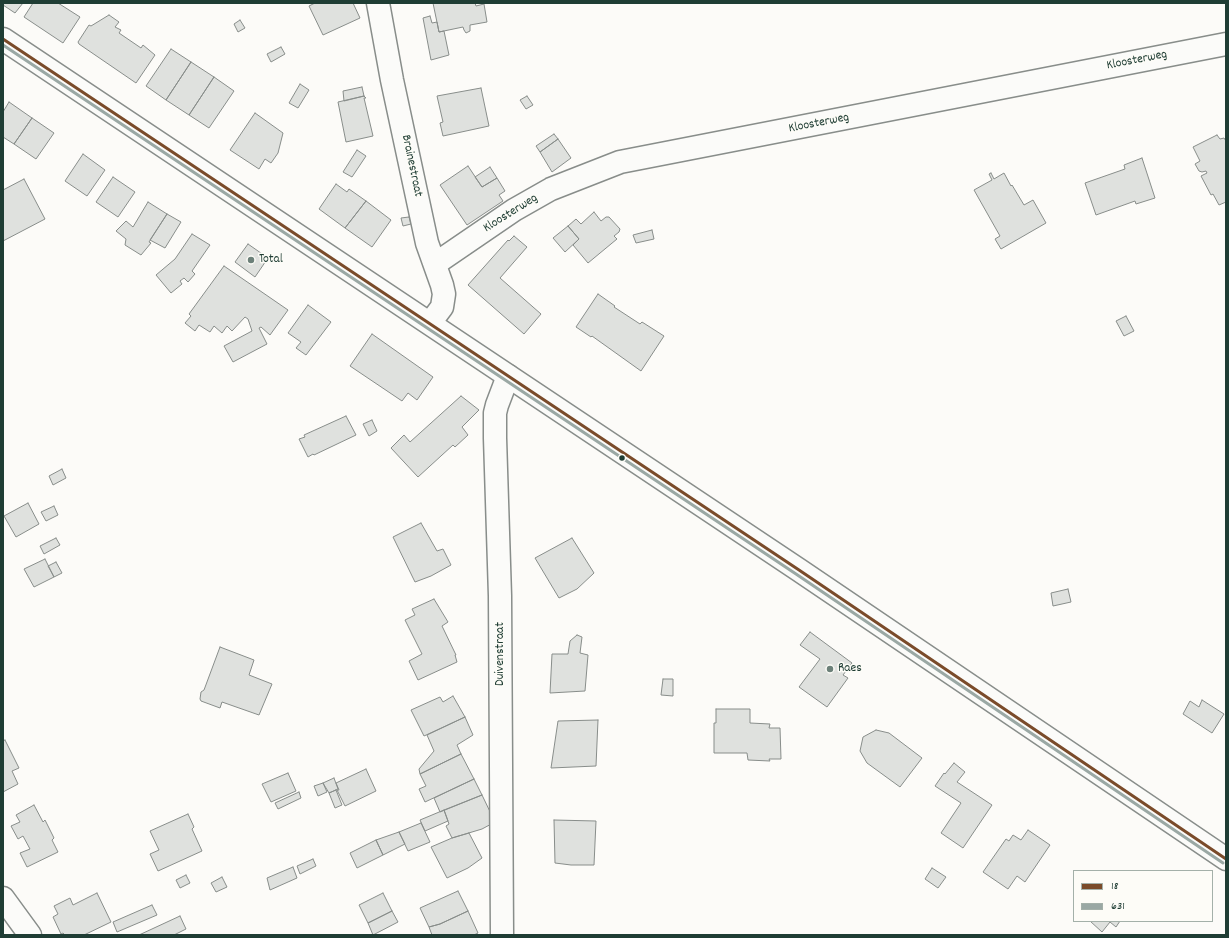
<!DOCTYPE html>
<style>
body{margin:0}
#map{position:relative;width:1229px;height:938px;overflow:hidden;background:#fcfbf8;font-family:Dekko,sans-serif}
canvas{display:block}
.frame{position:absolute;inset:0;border:4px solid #1f3d34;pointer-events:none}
.legend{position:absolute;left:1073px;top:870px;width:140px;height:52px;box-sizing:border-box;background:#fdfcf7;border:1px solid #a4b0a9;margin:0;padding:5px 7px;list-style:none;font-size:12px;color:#1f3d34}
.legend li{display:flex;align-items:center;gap:8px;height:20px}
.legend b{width:20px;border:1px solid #a4b0a9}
</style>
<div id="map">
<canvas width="1229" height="938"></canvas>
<div class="frame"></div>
<ul class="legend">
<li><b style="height:5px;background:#7a4b2a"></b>18</li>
<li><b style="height:5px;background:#9aa8a4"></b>631</li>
</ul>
</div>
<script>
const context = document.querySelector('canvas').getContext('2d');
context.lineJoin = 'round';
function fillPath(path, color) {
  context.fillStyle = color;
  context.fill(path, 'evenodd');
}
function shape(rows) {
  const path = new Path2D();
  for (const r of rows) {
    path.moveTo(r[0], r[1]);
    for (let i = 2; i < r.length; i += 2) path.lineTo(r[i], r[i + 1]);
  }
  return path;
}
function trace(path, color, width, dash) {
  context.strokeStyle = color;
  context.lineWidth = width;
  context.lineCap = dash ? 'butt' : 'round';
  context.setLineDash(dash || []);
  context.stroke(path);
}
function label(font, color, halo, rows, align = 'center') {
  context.font = font + ' Dekko,sans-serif';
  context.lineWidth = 3;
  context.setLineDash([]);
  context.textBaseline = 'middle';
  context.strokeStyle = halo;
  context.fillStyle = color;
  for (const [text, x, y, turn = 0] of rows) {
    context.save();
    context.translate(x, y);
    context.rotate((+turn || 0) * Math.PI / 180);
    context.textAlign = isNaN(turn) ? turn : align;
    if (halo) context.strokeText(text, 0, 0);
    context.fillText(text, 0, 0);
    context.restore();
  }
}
const building = shape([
 [3,3,23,3,15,13,3,5,3,3],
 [33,3,58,3,80,17,63,43,24,17,33,3],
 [315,3,353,3,360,18,323,35,309,6,315,3],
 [433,3,475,3,476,6,484,4,487,22,470,25,470,31,466,33,464,30,463,27,439,32,433,3],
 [109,15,119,22,115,27,121,30,119,33,141,48,143,45,155,55,136,83,79,44,78,42,89,25,91,26,109,15],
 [430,16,432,23,437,22,439,32,444,31,449,55,431,60,423,18,430,16],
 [240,20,245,28,238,32,234,24,240,20],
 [281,47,285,54,271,62,267,54,281,47],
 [171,49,191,62,166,100,146,86,171,49],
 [191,62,214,77,189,115,166,100,191,62],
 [214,77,234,91,209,128,189,115,214,77],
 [300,84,309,90,298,108,289,103,300,84],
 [362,87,364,96,344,101,343,91,362,87],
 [481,88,489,126,443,136,440,123,443,122,437,96,481,88],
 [364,96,366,98,364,98,373,136,346,142,338,102,364,96],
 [527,96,533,105,526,109,520,100,527,96],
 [9,102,32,118,14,144,3,137,3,112,9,102],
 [255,113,283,133,278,153,271,163,265,159,259,169,230,150,255,113],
 [32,118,54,133,36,159,14,144,32,118],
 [554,134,558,139,540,152,536,146,554,134],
 [1217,135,1220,139,1224,138,1226,141,1226,202,1219,205,1213,194,1211,195,1201,176,1207,173,1206,171,1202,172,1199,171,1195,164,1200,161,1193,147,1217,135],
 [558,139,571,158,552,172,540,152,558,139],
 [357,150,366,156,352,177,343,172,357,150],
 [83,154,105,170,87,196,65,181,83,154],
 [1142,158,1155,198,1136,204,1135,201,1096,215,1085,183,1125,169,1124,165,1142,158],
 [468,166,482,187,497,178,505,191,499,195,503,201,467,225,440,185,468,166],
 [490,167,497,178,482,187,475,177,490,167],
 [991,173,994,179,1004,173,1011,186,1012,185,1024,205,1033,200,1046,223,1001,249,995,239,1000,236,974,190,992,180,989,174,991,173],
 [113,177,135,192,118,217,96,202,113,177],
 [24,179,45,219,3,241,3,190,24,179],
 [336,184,347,192,349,189,366,201,345,228,319,209,336,184],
 [366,201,391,220,372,247,345,228,366,201],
 [148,202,167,214,149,242,151,243,141,255,125,245,126,239,116,231,126,221,133,227,148,202],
 [594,212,601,221,606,217,609,217,620,229,619,232,614,236,617,239,588,263,573,245,579,239,568,226,576,219,581,224,594,212],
 [167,214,181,222,165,248,150,240,167,214],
 [409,217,411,224,403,226,401,218,409,217],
 [568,226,579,239,565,252,553,238,568,226],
 [652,230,654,239,636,243,633,235,652,230],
 [192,234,210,245,192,271,195,274,188,282,184,278,180,281,182,284,171,293,156,275,175,259,192,234],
 [514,236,527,247,500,278,541,314,524,334,468,285,508,240,509,241,514,236],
 [248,244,268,258,255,277,235,262,248,244],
 [224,266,288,310,270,335,261,327,259,328,267,344,233,362,224,346,252,331,248,319,245,317,232,331,227,326,222,333,214,326,210,332,199,325,195,331,185,323,191,316,189,314,224,266],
 [598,294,615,306,614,307,640,324,642,322,664,336,641,371,592,336,591,337,576,327,598,294],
 [308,305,331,322,306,355,296,348,301,342,288,333,308,305],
 [1126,316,1134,331,1124,336,1116,321,1126,316],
 [372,334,433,377,417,400,408,393,402,401,350,366,372,334],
 [461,396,479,410,462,427,468,435,455,447,453,445,418,477,391,448,404,435,410,442,461,396],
 [346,416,356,435,314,455,313,454,308,457,299,439,305,437,304,435,346,416],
 [372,420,377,431,369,436,363,424,372,420],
 [62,469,66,478,53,485,49,476,62,469],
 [28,503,39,524,16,537,4,516,28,503],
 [54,506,58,515,46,521,41,512,54,506],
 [421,523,437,551,443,549,451,565,431,576,415,582,393,537,421,523],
 [56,538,60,545,44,554,40,546,56,538],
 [572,538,594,573,577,589,559,598,535,558,572,538],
 [45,559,54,577,34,587,24,569,45,559],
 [56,562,62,573,54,577,48,566,56,562],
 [1068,589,1071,602,1053,606,1051,593,1068,589],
 [434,599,448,622,442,626,456,655,455,655,457,662,418,680,409,661,422,654,405,620,415,615,412,609,434,599],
 [810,632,852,663,843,675,848,678,827,707,799,687,820,659,800,645,810,632],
 [577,635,582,637,580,653,588,655,585,691,550,693,552,654,568,654,570,641,577,635],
 [220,647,254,660,249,675,272,684,259,715,222,702,220,708,201,701,200,699,201,692,204,690,220,647],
 [663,679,673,679,673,696,661,695,663,679],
 [453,696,465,717,424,736,411,710,440,697,443,702,453,696],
 [1202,700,1224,714,1212,733,1183,714,1190,701,1199,707,1202,700],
 [716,709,750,709,750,723,770,724,769,728,780,728,781,759,769,759,770,761,748,760,747,753,714,753,714,723,716,723,716,709],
 [465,717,473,735,457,745,461,754,420,774,419,769,434,751,427,735,465,717],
 [598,720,596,766,551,768,558,721,598,720],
 [876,730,889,733,922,758,900,787,867,763,860,751,863,737,876,730],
 [5,740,19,768,12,771,18,784,3,792,3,741,5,740],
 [461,754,474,779,425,802,419,789,426,786,420,774,461,754],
 [954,763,965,772,957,782,992,805,963,848,941,833,961,803,935,786,944,773,945,774,954,763],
 [366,769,376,791,345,806,337,790,339,790,336,783,366,769],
 [288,773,296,791,271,802,262,784,288,773],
 [334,778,338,789,329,793,323,783,334,778],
 [474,779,482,795,440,812,434,798,474,779],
 [323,783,327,792,318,796,314,786,323,783],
 [336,790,342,805,335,808,329,793,336,790],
 [299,792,301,798,278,809,275,803,299,792],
 [482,795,495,822,482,829,452,838,446,826,449,824,444,810,482,795],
 [34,805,43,822,45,820,54,838,52,840,58,852,27,867,20,853,30,849,23,836,18,839,11,826,20,822,16,815,34,805],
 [444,810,448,821,425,831,420,820,444,810],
 [188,814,194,827,192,829,202,851,158,871,150,854,159,850,150,831,188,814],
 [554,820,596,821,594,865,571,865,555,863,554,820],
 [421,823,430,842,408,851,399,832,421,823],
 [1028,830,1050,845,1025,882,1017,876,1008,889,983,872,1006,839,1009,841,1013,835,1021,840,1028,830],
 [399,832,405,844,383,855,376,840,399,832],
 [469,833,482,858,468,868,447,878,431,847,452,838,469,833],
 [376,840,383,855,357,868,350,853,376,840],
 [313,859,316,866,300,874,297,866,313,859],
 [293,867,297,878,270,890,267,878,293,867],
 [932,868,946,877,938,888,925,879,932,868],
 [186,875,190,883,180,888,176,880,186,875],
 [222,877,227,887,216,892,211,883,222,877],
 [458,891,468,911,440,924,429,927,420,908,458,891],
 [97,893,111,922,84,935,65,935,63,933,61,934,53,917,58,914,54,906,70,898,73,905,97,893],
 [383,893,392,911,368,923,359,905,383,893],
 [152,905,157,915,117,932,113,922,152,905],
 [392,911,398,922,373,935,368,923,392,911],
 [468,911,478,933,474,935,432,935,429,927,440,924,468,911],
 [180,916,186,929,174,935,139,935,180,916],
 [1090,921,1120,921,1116,927,1110,922,1102,932,1090,921]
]);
fillPath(building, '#dfe1de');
trace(building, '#888d8a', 1);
const minor = shape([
 [378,3,392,80,427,243,442,285,444,294,442,307,430,323],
 [435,264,514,210,551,189,620,162,1226,44],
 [3,898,30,935],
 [502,935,500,596,495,438,495,413,497,405,508,376]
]);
const primary = shape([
 [3,39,799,570,1226,859]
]);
trace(minor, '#888d8a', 25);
trace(primary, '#888d8a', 25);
trace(minor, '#fbfbf9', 22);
trace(primary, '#fbfbf9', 22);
trace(shape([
 [3,39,799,570,1226,859]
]), '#7a4b2a', 3);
trace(shape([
 [3,45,796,574,1223,863]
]), '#9aa8a4', 3);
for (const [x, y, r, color] of [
 [251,260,4,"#6c8079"],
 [622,458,3.5,"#1f3d34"],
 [830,669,4,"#6c8079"]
]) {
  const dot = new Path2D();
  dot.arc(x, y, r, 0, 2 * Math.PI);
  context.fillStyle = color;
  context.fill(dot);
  trace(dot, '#fdfcf7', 1.5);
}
label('13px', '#1f3d34', '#fdfcf7', [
 ["Kloosterweg",1137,61,-11],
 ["Kloosterweg",819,124,-11],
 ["Brainestraat",411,166,78],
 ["Kloosterweg",511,214,-32],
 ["Duivenstraat",501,654,-90]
]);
label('13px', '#1f3d34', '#fdfcf7', [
 ["Total",259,260],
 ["Raes",838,669]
], 'left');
</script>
